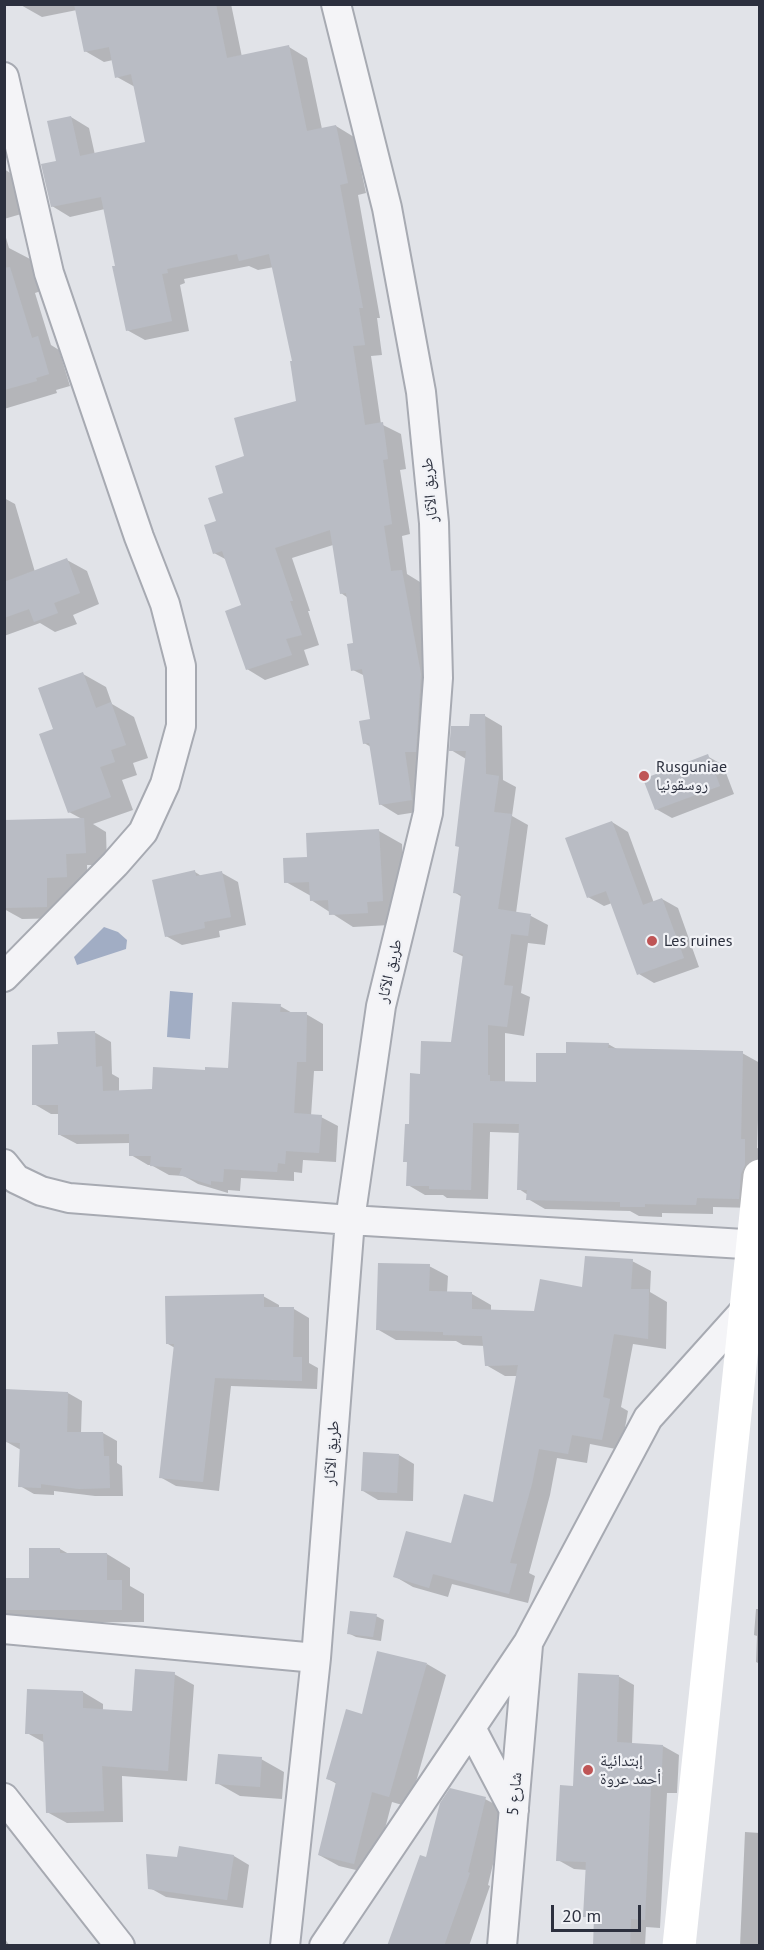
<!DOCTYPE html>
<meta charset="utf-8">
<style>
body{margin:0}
#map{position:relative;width:764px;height:1950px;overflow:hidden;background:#e1e3e8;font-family:"PT Sans",sans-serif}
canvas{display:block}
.frame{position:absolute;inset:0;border:6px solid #2c303e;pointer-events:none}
.scale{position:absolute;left:551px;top:1905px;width:90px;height:27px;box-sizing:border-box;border:3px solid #2c303e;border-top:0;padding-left:8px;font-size:18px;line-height:21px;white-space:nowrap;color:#2c303e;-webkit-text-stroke:4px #f1f2f6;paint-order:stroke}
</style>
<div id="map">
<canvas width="764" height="1950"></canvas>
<div class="frame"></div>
<div class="scale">20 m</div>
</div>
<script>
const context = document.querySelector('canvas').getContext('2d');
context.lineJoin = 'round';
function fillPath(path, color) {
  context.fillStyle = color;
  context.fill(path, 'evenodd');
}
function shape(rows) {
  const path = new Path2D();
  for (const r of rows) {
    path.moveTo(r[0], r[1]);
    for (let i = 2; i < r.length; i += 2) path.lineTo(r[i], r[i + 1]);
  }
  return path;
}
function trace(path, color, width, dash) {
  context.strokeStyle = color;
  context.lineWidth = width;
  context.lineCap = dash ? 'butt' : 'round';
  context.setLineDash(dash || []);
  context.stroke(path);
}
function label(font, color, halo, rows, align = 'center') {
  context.font = font + ' "PT Sans","Noto Naskh Arabic",sans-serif';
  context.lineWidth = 4.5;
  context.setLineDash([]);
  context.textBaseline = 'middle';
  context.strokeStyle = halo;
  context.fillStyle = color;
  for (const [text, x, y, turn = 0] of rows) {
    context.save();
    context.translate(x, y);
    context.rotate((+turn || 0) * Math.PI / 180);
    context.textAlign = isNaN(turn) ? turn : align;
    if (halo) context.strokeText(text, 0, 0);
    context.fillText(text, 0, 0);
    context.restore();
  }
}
fillPath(shape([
 [104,927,118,932,127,940,126,949,77,965,74,957],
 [170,991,193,993,190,1039,167,1037]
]), '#a1adc4');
fillPath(shape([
 [19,4,231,4,242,57,289,47,307,58,322,129,336,126,354,137,366,193,358,195,380,318,377,318,382,355,371,356,381,424,401,434,406,469,400,470,410,534,402,536,407,574,420,582,439,685,430,810,398,815,380,804,371,747,364,743,371,721,365,676,353,670,355,644,348,598,341,593,333,545,292,558,310,611,308,611,319,645,304,650,309,665,265,680,247,669,242,606,227,560,214,553,218,522,225,494,246,457,298,402,294,362,274,267,258,270,249,266,184,279,185,283,180,285,189,331,145,340,127,330,117,267,105,209,70,217,52,206,57,163,71,117,89,128,95,155,146,143,135,87,117,77,113,60,104,62,85,51,77,10,42,17],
 [4,169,18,178,35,210,4,219],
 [4,231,9,248,32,260,41,291,35,293,51,345,59,350,70,386,56,390,57,393,4,409],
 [4,498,15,504,35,572,67,560,87,571,99,604,73,615,77,624,55,632,40,623,4,636],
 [83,674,106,687,112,704,134,717,148,758,133,763,137,775,122,780,133,810,93,824,106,832,107,865,87,865,88,889,68,889,68,918,22,919,4,909,4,821,82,819,69,812,55,730],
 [485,716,502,726,503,780,516,787,512,816,528,825,516,913,531,916,548,925,545,945,528,943,521,993,530,997,524,1036,505,1033,505,1083,537,1084,567,1055,608,1044,617,1049,742,1053,760,1063,757,1148,760,1149,760,1181,756,1208,713,1207,713,1214,662,1213,662,1217,639,1216,630,1211,545,1209,528,1199,528,1195,519,1189,520,1133,490,1132,488,1199,447,1198,443,1195,425,1195,408,1185,408,1163,405,1161,422,1075,452,1043,464,957,454,952,462,897,454,892,461,848,466,759,451,750,470,728],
 [707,756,723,765,734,794,672,818,656,809],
 [612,822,628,832,654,903,662,899,678,908,699,967,654,983,639,974,612,903,604,906,588,897],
 [379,831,402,844,405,914,390,925,353,927,311,900,311,896,286,882],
 [195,872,203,877,222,873,238,882,246,925,219,931,220,937,182,945,166,936],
 [280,1006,294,1014,306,1014,323,1024,323,1071,314,1071,311,1116,321,1117,338,1126,336,1162,303,1160,302,1173,294,1172,294,1181,241,1178,240,1191,228,1190,228,1193,198,1184,184,1176,169,1175,151,1165,148,1165,131,1155,130,1143,77,1144,60,1135,59,1114,51,1114,34,1104,59,1046,94,1032,111,1042,112,1074,119,1078,119,1092,153,1091,206,1072,229,1070],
 [632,1261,651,1271,650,1292,667,1302,666,1349,633,1344,621,1407,628,1411,621,1450,590,1444,587,1463,557,1458,550,1495,529,1573,535,1576,528,1603,452,1584,448,1597,413,1587,394,1576,452,1545,494,1503,518,1376,505,1376,486,1365,485,1346,463,1345,456,1341,396,1340,377,1329,429,1266,448,1276,447,1293,472,1294,491,1305,491,1311,535,1313],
 [263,1296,279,1305,279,1308,294,1309,309,1318,309,1363,318,1368,317,1389,231,1386,219,1491,176,1486,160,1477,175,1348,168,1344],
 [6,1391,68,1393,82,1401,81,1433,103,1433,117,1441,117,1463,122,1466,123,1496,95,1496,54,1491,54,1495,34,1494,20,1486,21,1450,5,1441],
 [399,1455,414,1464,413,1501,378,1500,363,1491],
 [30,1549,60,1549,69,1554,107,1554,130,1568,130,1586,144,1594,144,1622,4,1623,4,1579,30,1579],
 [760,1601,760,1664,756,1662,757,1636,754,1635,756,1609,759,1609],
 [376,1616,384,1620,381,1641,356,1637,348,1633],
 [427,1664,446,1675,409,1807,392,1802,373,1874,339,1866,319,1855,337,1784,328,1779,363,1716],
 [174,1674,194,1685,187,1781,122,1776,123,1822,67,1823,47,1812,45,1743,27,1733,83,1692,103,1704,103,1711,134,1713],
 [618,1676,634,1685,632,1744,663,1746,679,1755,677,1793,667,1793,660,1928,646,1927,645,1946,594,1946,596,1922,585,1916,587,1870,574,1869,558,1860,575,1788],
 [261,1759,284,1772,282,1799,240,1796,217,1783],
 [485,1799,506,1810,488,1885,490,1886,469,1946,389,1946,427,1859],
 [745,1832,760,1833,760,1946,740,1946],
 [234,1856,249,1865,243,1908,166,1897,150,1888,178,1858],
 [4,1938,10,1946,4,1946]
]), '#0003');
fillPath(shape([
 [74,4,216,4,227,58,289,45,307,131,336,125,348,183,340,185,363,308,359,308,365,345,353,346,365,425,383,422,388,459,383,460,392,524,384,526,391,571,402,570,421,674,416,752,405,752,412,800,379,805,369,743,363,744,359,721,370,719,362,669,351,671,347,644,353,643,346,593,340,594,330,530,275,548,293,601,290,601,302,635,286,639,292,655,246,670,225,611,241,605,222,551,213,554,204,525,216,521,208,498,223,493,215,466,244,456,234,418,296,401,290,361,292,361,269,254,239,261,237,254,167,269,168,273,162,274,172,321,126,331,112,266,115,266,101,197,51,207,41,164,56,161,47,121,71,116,80,156,145,142,131,74,115,78,109,47,84,52],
 [10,267,32,338,38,336,49,374,36,378,37,381,4,390,4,268],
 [67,558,80,593,54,603,58,613,34,622,29,609,4,618,4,582],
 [83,672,96,708,111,702,126,745,111,750,115,762,100,767,111,797,68,813,39,734,53,729,38,688],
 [470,714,485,714,486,774,499,776,494,812,512,814,498,909,531,914,528,936,511,934,504,985,513,986,507,1027,488,1025,488,1075,490,1075,490,1081,536,1082,536,1053,566,1053,566,1042,609,1043,608,1048,743,1051,741,1139,745,1139,745,1165,741,1174,739,1199,697,1198,696,1205,645,1204,645,1207,620,1207,620,1202,526,1200,527,1190,517,1190,519,1124,473,1123,471,1190,429,1189,429,1186,406,1186,407,1162,403,1162,405,1124,409,1124,410,1073,420,1074,421,1041,451,1042,463,954,453,952,461,894,453,893,459,847,455,846,466,751,449,751,451,726,469,726],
 [708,754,720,786,655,810,643,779],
 [84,818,86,853,66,854,67,877,47,878,47,907,4,908,4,820],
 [612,821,643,905,662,898,684,958,637,975,606,891,587,898,565,838],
 [379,829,383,901,367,902,368,913,329,915,328,900,310,901,309,882,284,883,283,858,307,857,306,833],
 [195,870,196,876,222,871,231,917,204,922,205,928,165,937,152,880],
 [232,1002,281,1004,280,1012,307,1012,306,1062,297,1062,294,1113,322,1115,319,1153,286,1151,285,1164,278,1163,277,1172,224,1169,223,1182,211,1181,211,1185,179,1175,182,1168,150,1166,151,1156,129,1156,129,1134,58,1135,58,1105,32,1105,32,1045,58,1044,57,1032,95,1031,96,1067,102,1066,103,1091,152,1089,153,1067,205,1070,205,1067,228,1068],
 [585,1256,633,1259,631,1289,649,1289,648,1339,614,1334,603,1397,610,1399,602,1440,572,1435,568,1454,539,1449,532,1484,510,1563,517,1564,509,1594,433,1574,429,1588,393,1577,406,1531,451,1543,464,1494,493,1502,518,1365,485,1366,482,1336,443,1335,443,1332,376,1330,378,1263,430,1264,429,1291,472,1292,472,1309,534,1311,540,1279,582,1287],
 [264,1294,264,1307,294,1307,293,1357,302,1357,302,1381,215,1378,203,1482,159,1478,174,1344,166,1344,165,1296],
 [5,1389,68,1392,67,1432,103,1432,104,1456,109,1456,110,1488,79,1489,41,1484,41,1488,18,1487,20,1443,4,1442],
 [363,1452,399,1454,397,1493,361,1491],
 [29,1548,60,1548,60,1553,107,1553,107,1580,122,1580,122,1610,4,1610,4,1578,29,1578],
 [350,1611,377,1614,373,1637,347,1634],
 [377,1651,427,1663,389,1797,372,1792,354,1864,318,1855,336,1782,326,1779,346,1709,362,1714],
 [135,1669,175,1672,168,1771,102,1766,104,1811,46,1813,43,1734,25,1734,27,1689,83,1691,83,1708,132,1711],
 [578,1673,619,1675,617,1742,663,1745,661,1785,651,1785,645,1920,631,1919,630,1946,593,1946,594,1917,583,1917,586,1862,556,1861,560,1785,573,1786],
 [218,1754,262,1757,260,1787,215,1784],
 [450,1788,486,1797,468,1872,470,1873,444,1946,387,1946,420,1855,426,1857,440,1803],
 [179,1846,234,1855,227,1900,148,1889,146,1854,177,1857]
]), '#b9bcc4');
const minor = shape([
 [4,77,49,273,139,537,165,604,181,666,181,726,165,784,143,832,115,864,4,977],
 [4,1164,16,1179,41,1191,69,1198,350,1220,760,1245],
 [4,1629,316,1658],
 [471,1728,514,1810],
 [4,1798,120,1946],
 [285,1946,316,1658,350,1220,381,1006,428,813,438,678,434,523,421,392,387,208,336,4],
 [324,1946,528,1643,648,1418,746,1309],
 [502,1946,528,1645]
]);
trace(minor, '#a7aab2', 32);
trace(minor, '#f4f4f7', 28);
trace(shape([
 [679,1946,760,1176]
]), '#fff', 33);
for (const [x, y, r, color] of [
 [644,776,6,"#bf5556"],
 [652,941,6,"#bf5556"],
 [588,1770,6,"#bf5556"]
]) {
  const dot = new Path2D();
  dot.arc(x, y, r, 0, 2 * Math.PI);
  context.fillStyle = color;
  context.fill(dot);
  trace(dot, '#f1f2f6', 2);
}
label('16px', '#2c303e', '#f1f2f6', [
 ["طريق الآثار",430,490,-95],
 ["طريق الآثار",390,971,-77],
 ["طريق الآثار",332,1453,-86],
 ["شارع 5",515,1794,-85]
]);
label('16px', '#2c303e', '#f1f2f6', [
 ["Rusguniae",656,767],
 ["روسقونيا",656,785],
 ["Les ruines",664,941],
 ["إبتدائية",600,1761],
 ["أحمد عروة",600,1779]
], 'left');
</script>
